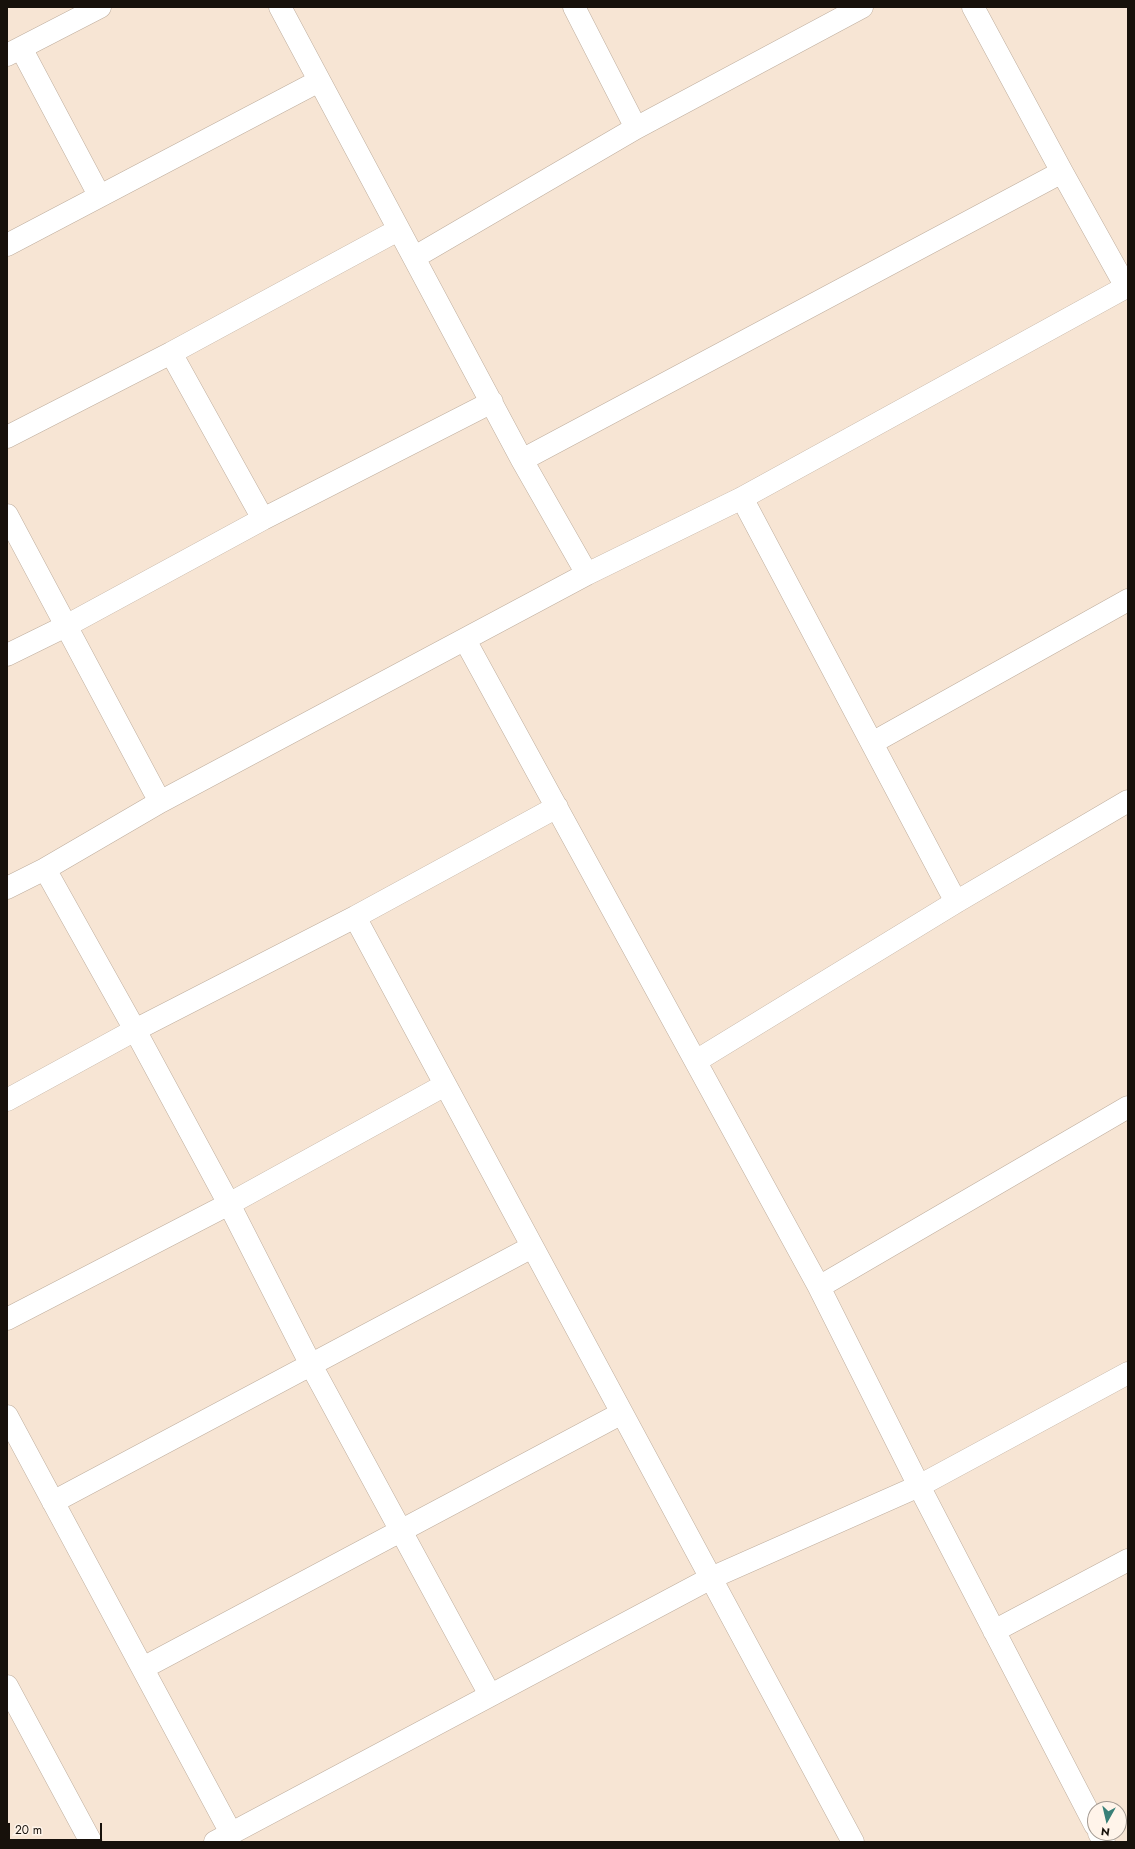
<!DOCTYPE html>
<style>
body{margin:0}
#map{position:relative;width:1135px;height:1849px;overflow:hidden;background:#f7e5d4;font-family:Jost,sans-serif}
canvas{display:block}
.frame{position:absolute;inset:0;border:8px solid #17110b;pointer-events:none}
.north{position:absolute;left:1087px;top:1801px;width:40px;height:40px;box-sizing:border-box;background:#fff4ea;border:1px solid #a29991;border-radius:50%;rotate:188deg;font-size:11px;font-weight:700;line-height:16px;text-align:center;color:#17110b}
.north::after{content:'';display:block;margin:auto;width:14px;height:18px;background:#398078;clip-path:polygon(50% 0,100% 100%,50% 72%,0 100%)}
.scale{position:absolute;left:8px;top:1823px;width:94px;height:18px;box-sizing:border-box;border:2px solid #17110b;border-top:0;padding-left:5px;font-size:12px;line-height:14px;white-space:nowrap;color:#17110b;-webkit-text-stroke:3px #fff4ea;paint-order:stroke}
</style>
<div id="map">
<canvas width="1135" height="1849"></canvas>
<div class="frame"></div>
<div class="north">N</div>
<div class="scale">20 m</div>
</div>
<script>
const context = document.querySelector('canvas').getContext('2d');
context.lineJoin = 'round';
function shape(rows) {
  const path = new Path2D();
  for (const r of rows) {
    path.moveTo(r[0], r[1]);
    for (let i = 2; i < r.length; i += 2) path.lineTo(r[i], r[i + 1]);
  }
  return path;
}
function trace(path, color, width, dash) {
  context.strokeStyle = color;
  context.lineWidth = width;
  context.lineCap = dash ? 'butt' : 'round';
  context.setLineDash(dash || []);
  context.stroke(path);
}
const minor = shape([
 [280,7,522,460,587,574],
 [574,7,636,128],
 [973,7,1062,172,1126,287],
 [21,48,99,195],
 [7,55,100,7],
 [7,245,319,81],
 [415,257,636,128,862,7],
 [171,353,263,519],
 [7,437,171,353,398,230],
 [522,460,1062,172],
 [742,498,956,902],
 [7,515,160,802],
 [465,640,819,1287,919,1486,1095,1825],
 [7,655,66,626,263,519,492,402],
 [872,743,1128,600],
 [45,869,135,1030,229,1204,311,1365,490,1695],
 [7,888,45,869,160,802,587,574,742,498,1128,286],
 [355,917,853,1842],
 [696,1061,956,902,1128,801],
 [7,1100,135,1030,355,917,557,807],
 [819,1287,1128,1107],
 [7,1319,229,1204,445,1085],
 [7,1416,231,1833],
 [53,1502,532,1247],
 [994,1631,1128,1560],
 [143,1668,622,1413],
 [7,1686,91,1842],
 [1099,1833,1104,1842],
 [215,1842,711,1578,919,1486,1128,1373]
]);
trace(minor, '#bead9d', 23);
trace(minor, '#fff', 22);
</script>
